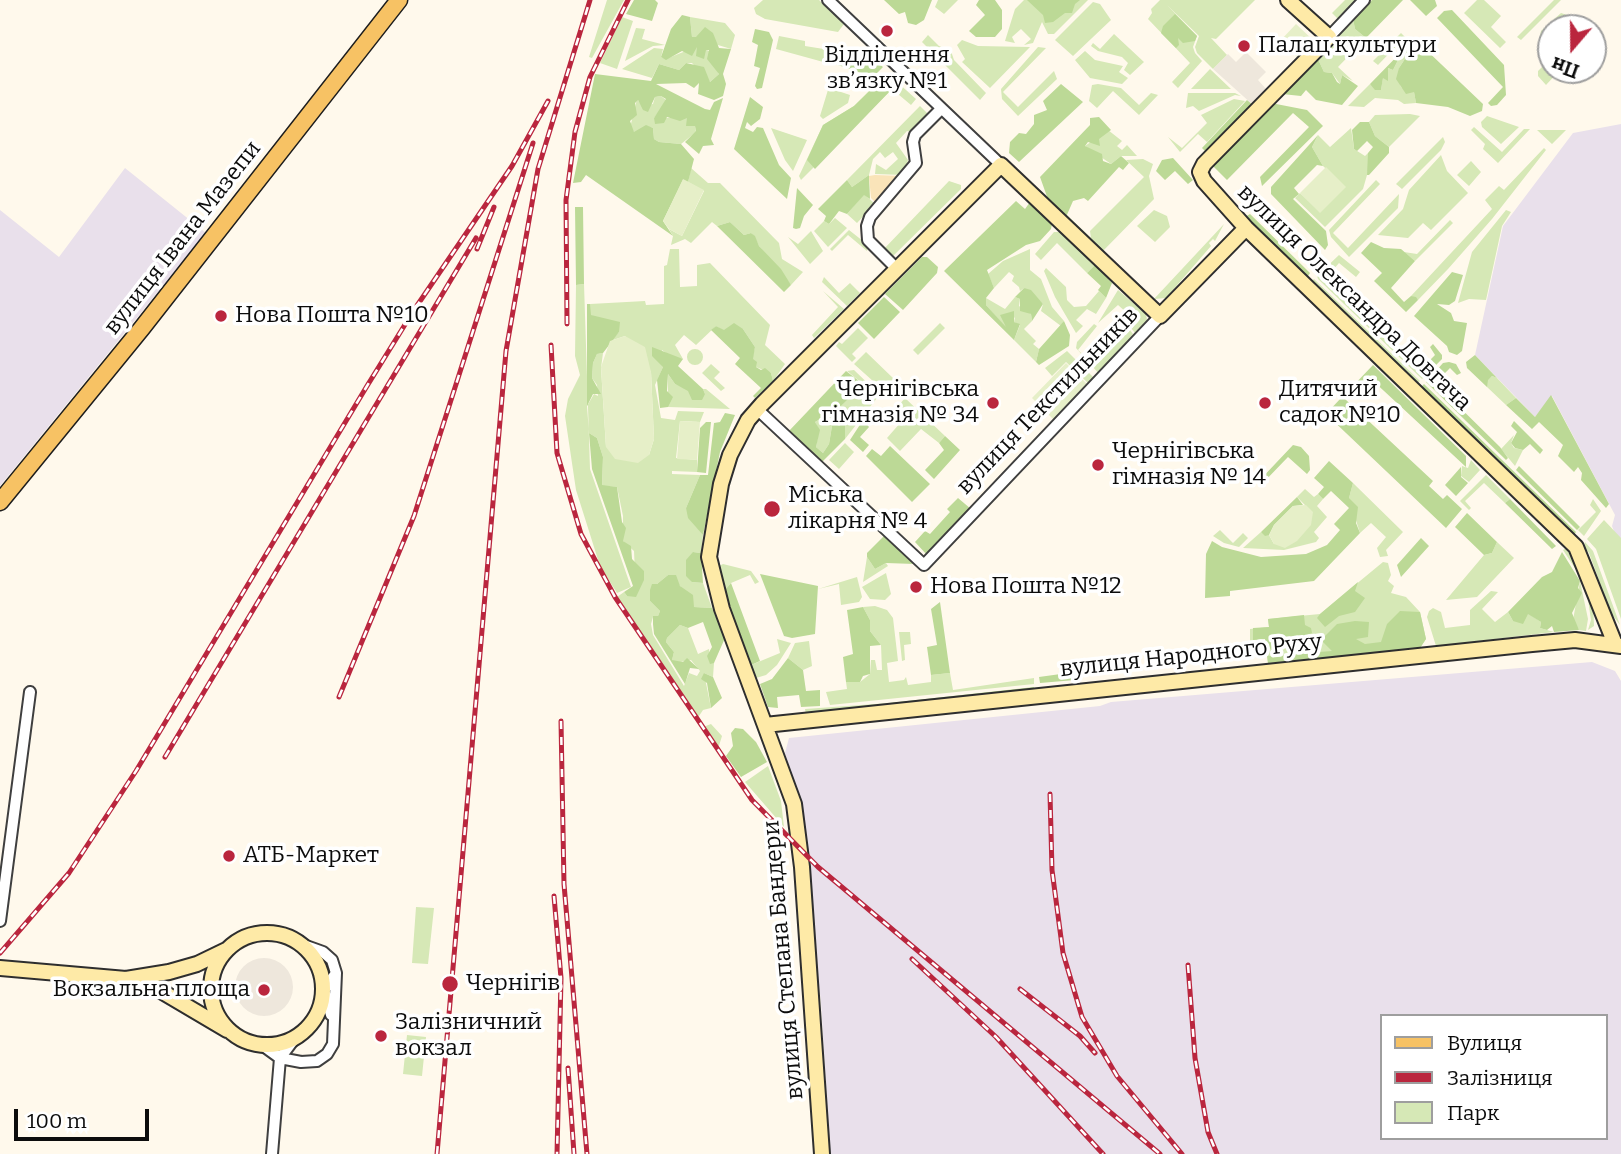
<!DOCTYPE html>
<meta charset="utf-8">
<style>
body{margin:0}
#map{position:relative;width:1621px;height:1154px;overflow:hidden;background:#fff9ec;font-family:Bitter,serif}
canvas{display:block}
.legend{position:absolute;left:1380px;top:1014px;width:228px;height:126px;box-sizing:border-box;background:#fff;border:2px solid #9e9e9e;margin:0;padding:9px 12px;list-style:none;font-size:21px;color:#0c0c0c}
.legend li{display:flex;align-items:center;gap:14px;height:35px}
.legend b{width:35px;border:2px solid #9e9e9e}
.north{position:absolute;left:1537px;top:14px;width:70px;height:70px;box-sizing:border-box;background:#fff;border:2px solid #9e9e9e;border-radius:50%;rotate:200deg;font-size:19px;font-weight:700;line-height:28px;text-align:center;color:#0c0c0c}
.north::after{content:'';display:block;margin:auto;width:24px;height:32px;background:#ba263e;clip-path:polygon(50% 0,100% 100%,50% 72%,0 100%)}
.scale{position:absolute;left:14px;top:1109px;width:135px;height:32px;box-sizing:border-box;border:4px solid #0c0c0c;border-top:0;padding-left:9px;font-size:21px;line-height:24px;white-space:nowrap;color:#0c0c0c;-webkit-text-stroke:5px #fff;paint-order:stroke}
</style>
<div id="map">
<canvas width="1621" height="1154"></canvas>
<ul class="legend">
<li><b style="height:9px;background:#f7c264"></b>Вулиця</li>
<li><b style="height:9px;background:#ba263e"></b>Залізниця</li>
<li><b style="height:19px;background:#d6e8b6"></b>Парк</li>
</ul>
<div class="north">Пн</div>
<div class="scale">100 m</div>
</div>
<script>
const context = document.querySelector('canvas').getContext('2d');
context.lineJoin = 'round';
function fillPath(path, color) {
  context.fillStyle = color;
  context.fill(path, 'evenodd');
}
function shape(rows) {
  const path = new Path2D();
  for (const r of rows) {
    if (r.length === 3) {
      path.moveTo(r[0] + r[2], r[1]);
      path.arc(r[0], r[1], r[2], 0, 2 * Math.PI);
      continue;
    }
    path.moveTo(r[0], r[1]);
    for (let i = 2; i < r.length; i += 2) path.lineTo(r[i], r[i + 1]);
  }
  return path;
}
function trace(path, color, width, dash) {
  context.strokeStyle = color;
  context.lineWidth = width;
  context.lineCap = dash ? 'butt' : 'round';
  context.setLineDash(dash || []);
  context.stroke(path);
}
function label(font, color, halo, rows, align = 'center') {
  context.font = font + ' Bitter,serif';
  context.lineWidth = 7;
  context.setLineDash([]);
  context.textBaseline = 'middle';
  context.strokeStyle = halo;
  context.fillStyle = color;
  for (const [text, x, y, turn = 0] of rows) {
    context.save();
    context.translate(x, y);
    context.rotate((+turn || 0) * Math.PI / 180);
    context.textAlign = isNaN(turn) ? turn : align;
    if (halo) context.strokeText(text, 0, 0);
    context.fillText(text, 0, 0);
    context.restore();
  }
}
fillPath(shape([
 [1621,124,1621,550,1612,526,1615,515,1552,396,1535,417,1475,355,1503,226,1573,133],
 [125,168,206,233,0,486,0,210,59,257],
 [1592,662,1615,671,1621,681,1621,1154,830,1154,821,1002,809,904,802,813,785,753,789,738,1100,706,1111,702],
 [1381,1016,1605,1016,1605,1138,1381,1138]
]), '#e9e0eb');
fillPath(shape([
 [607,0,624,0,592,58,589,57],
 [763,0,819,0,844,24,838,32,765,19,756,14,754,8],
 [938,0,958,0,944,14,935,7],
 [1024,0,1088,0,1054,34,1048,34,1042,22,1033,43,1024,45,1031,39,1021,29,1012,37,1015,43,1005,41,1015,9],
 [1160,0,1255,0,1216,39,1211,38,1227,55,1213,69,1197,53,1195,47,1199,36,1167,5,1197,36,1193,47,1195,53,1202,61,1178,88,1172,82,1190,63,1148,19,1152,13,1151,9],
 [1345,0,1355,0,1356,5,1340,21,1332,13],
 [1477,0,1484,0,1501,16,1491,27,1506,42,1500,48,1464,13],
 [1554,0,1561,0,1521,40,1517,37],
 [1093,2,1100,4,1111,20,1073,56,1055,40],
 [1561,13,1567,15,1576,28,1551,28,1551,47,1540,36,1541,31],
 [622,17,633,21,617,69,600,63],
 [690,17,725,23,735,35,731,49,692,37],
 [1353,19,1355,29,1366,38,1338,67,1353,81,1342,75,1340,84,1332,73,1324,72,1317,57],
 [636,28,645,29,642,39,665,45,653,46,625,61],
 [1401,33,1405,37,1378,65,1373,61],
 [1114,34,1144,62,1130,75,1124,70,1128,63,1122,57,1098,51,1091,46,1093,43,1100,49],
 [928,35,939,46,951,51,954,60,986,93,980,100,922,42],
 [779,36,805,41,805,46,830,50,827,63,776,49],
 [1414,39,1421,45,1412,48,1399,68,1400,83,1401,87,1414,92,1416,103,1404,104,1398,100,1375,98,1364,107,1348,106,1370,84,1381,90,1383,77,1388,80,1388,68,1393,70,1400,56,1410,49,1407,46],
 [962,40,978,46,1030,47,990,88,962,62,965,59,957,45],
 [698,46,709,51,719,74,710,82,692,63,686,63,679,70,659,64,652,78,622,69,654,48,663,49,661,57,666,59],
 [1038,47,1046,48,1003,92,1018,107,1054,71,1057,79,1018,116,1002,99,1001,89],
 [1085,51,1095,60,1123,66,1119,72,1128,78,1122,84,1090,78,1075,60],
 [1551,58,1551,70,1560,70,1546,85,1538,76,1538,71],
 [1210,69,1231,89,1191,89],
 [887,73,916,99,911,105,892,89,801,180,799,176,823,125,854,106],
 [831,80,836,81,835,90,850,95,848,103,823,119,820,116],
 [1098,84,1121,88,1139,105,1151,93,1158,95,1139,115,1113,91,1097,108,1089,101,1092,85],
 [1188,93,1235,93,1241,96,1235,95,1199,111,1193,106,1186,108],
 [661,96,666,100,665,104,654,118,688,118,695,125,696,132,681,144,659,142,654,139,653,128,646,126,635,133,630,128,637,99,642,106,653,104,655,97],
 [1234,99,1245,101,1207,142,1198,134,1180,152,1168,137,1182,148,1207,123,1201,115],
 [920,106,928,114,914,133,907,131,896,143,908,160,904,175,875,174,876,164,886,170,898,159,893,152,885,158,880,152,873,159,869,175,852,187,847,180],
 [1410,114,1420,116,1389,147,1375,136,1369,122,1375,115],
 [1487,116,1519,127,1501,144,1482,127,1481,122],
 [1474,127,1502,152,1524,129,1530,129,1498,163,1483,149,1485,144,1471,130],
 [771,128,807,140,793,171,785,160],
 [1351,128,1354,149,1365,156,1368,153,1370,160,1367,175,1363,189,1325,227,1295,198,1300,193,1320,212,1345,187,1323,166,1312,147,1318,135,1330,147],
 [1108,130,1122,141,1117,146,1122,150,1127,145,1137,156,1121,156,1111,164,1085,146],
 [1537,130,1566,130,1552,144],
 [1443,137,1445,142,1441,150,1402,189,1396,184],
 [1544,148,1546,150,1492,219,1448,269,1418,300,1411,296,1492,209,1485,200,1499,186,1504,190],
 [1441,155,1447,171,1468,193,1431,230,1423,223,1408,238,1378,235,1403,209,1409,190],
 [1143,159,1153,164,1149,176,1154,199,1101,253,1062,216,1067,215,1091,238,1090,231,1144,177,1126,160],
 [1471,161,1481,172,1469,186,1457,175],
 [691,168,708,183,720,183,779,243,782,259,803,272,791,285,759,246,754,236,751,233,744,235,730,222,717,226,712,222,691,243,685,239,671,245,673,236,669,229,682,236,704,191,688,182],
 [1376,180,1380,184,1333,233,1348,248,1399,194,1398,208,1349,257,1331,237,1329,230],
 [949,181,961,185,961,189,890,259,882,251],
 [864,194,875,204,857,223,847,214],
 [1154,210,1167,216,1170,227,1155,242,1137,226],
 [1506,210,1511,212,1502,226,1486,300,1469,299,1458,303,1472,252],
 [835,218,847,228,828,247,814,231,824,221,829,224],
 [1450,220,1453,223,1415,261,1404,252,1417,254],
 [1224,224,1215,241,1213,239,1209,243,1211,246,1166,298,1154,299],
 [849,230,868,245,867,251,848,235,832,251,830,249],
 [811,231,823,251,810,264,788,237,798,244],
 [1054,232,1060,232,1095,265,1087,273,1057,243,1041,260,1035,254],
 [670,249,679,249,680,287,697,286,697,265,710,263,770,325,765,345,785,364,773,381,771,373,756,367,752,359,755,347,743,329,724,331,716,326,696,345,684,335,675,345,683,359,670,356,662,350,663,367,655,385,661,418,675,420,678,411,704,412,700,422,680,421,676,458,697,460,697,472,672,471,672,474,700,475,686,508,703,535,701,553,693,552,692,582,703,583,712,608,694,607,680,586,668,575,657,584,650,601,660,611,658,616,653,617,651,624,653,635,684,686,689,673,697,676,700,671,691,660,675,663,672,660,674,652,666,642,667,638,680,625,688,628,698,654,709,649,710,663,714,663,713,677,704,673,711,708,703,710,697,719,617,597,624,592,627,596,636,596,634,551,623,541,623,516,617,487,602,486,603,457,597,438,589,433,587,406,594,394,598,396,597,385,592,378,593,363,597,354,603,353,601,368,606,447,649,455,654,439,651,372,625,336,610,341,619,332,606,321,590,315,590,304,645,301,646,305,664,304,664,266,667,265],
 [1030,249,1030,270,1041,279,1052,307,1064,321,1061,326,1041,311,1043,304,1024,288,1020,291,1019,287,1012,281,1014,276,1009,272,994,288,988,274,1003,261],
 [1339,255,1360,272,1356,277,1339,263,1327,277,1428,373,1422,379,1318,279,1317,276],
 [1046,268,1066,287,1067,300,1074,307,1086,306,1099,291,1106,298,1096,314,1087,309,1076,320,1083,326,1076,333,1055,297,1044,271],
 [824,277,839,293,850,283,860,293,847,306,822,282],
 [1314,279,1420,381,1416,384,1311,282],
 [584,284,590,469,631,587,617,593,600,566,576,490,565,416,568,399,580,375,575,356,576,285],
 [1118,290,1146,314,1147,320,1135,333,1131,328,1136,321,1118,305,1098,323],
 [823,291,844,309,814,338,812,335,838,307],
 [1015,297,1020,299,1019,306,1031,314,1032,321,1024,329,1036,341,1033,344,1039,349,1036,362,1014,340,1020,325,1014,322,1015,317,1006,328,986,305,986,298,1005,309],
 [940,323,945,328,918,355,913,350],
 [1094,324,1097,326,1078,350,1095,366,1130,330,1133,334,1100,375,1076,348,1077,342],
 [858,328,868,338,852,354,856,358,852,362,836,346,839,342,842,344],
 [695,357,8],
 [1067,351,1096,380,1090,385,1066,362,1052,376,1045,368],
 [866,352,894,379,884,391,854,364],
 [711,364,720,372,714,378,725,388,721,391,702,373],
 [854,370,879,394,877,398,845,439,841,413,834,414,829,444,823,453,816,447,819,430,815,422,839,408,862,383,847,371],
 [668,374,675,384,688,390,705,394,703,389,706,389,730,409,668,407],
 [1492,376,1497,378,1516,398,1506,405,1487,387,1487,380],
 [905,398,945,436,939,443,921,429,900,451,887,438,908,414,899,405],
 [1514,435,1511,443,1514,448,1523,450,1515,466,1501,449],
 [845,443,854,452,839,469,829,460],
 [1471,460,1480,470,1469,482,1461,476,1462,466,1468,468],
 [1486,475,1510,499,1505,503,1484,483,1465,501,1471,508,1469,510,1460,501],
 [1353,483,1403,532,1386,550,1388,556,1380,557,1377,548,1386,537,1371,523,1360,533,1349,498],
 [1305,489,1314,497,1318,494,1323,499,1317,506,1327,517,1314,532,1319,538,1316,542,1284,550,1243,548,1261,532,1269,535,1274,544,1306,506,1297,497],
 [1593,499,1601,511,1584,536,1578,530,1596,512,1590,505],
 [1604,520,1621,538,1621,619,1596,549,1587,539],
 [1220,530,1233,543,1243,533,1248,538,1239,547,1224,543,1213,536],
 [1497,542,1514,558,1477,597,1446,600,1484,555,1492,553],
 [1585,542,1593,551,1620,625,1611,613,1589,553,1584,547],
 [1568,547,1579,563,1593,604,1594,626,1588,630,1591,620,1587,593,1582,579,1563,550],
 [867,557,875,569,886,563,888,566,863,582],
 [1383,562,1388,563,1391,575,1388,581,1394,586,1391,593,1406,597,1420,612,1426,639,1420,648,1268,663,1265,639,1253,640,1254,646,1250,646,1250,629,1269,627,1268,619,1320,614],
 [723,564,751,571,759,582,755,584,750,575,731,583,724,591,720,576,719,566],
 [886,573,891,594,885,600,870,599,862,587],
 [857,577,862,597,859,602,841,605,839,584,818,589],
 [1580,581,1588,619,1586,631,1579,630,1573,620],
 [1491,591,1498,592,1482,609,1495,622,1508,612,1513,621,1528,613,1541,622,1540,628,1554,632,1436,646,1427,617,1429,611,1433,608,1441,612,1445,628,1470,625,1470,610],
 [875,606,887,610,893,618,898,661,887,663,889,682,904,680,906,677,908,685,931,682,931,675,950,673,953,690,1034,678,1034,684,830,705,826,692,847,689,846,682,860,682,870,674,871,660,875,660,877,670,882,670,881,645,870,631,870,620,863,607],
 [899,632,910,632,911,644,904,645,905,660,902,661],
 [777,639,791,643,777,665,766,675,756,678,751,665,780,653],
 [809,641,812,666,803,670,788,658,795,643],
 [889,703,889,707,806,715,805,709],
 [711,724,722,736,718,749,703,727],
 [768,766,781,801,784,827,745,782],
 [416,907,434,908,428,964,412,963],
 [407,1035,426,1037,422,1076,403,1074]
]), '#d6e8b6');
fillPath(shape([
 [634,0,655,0,658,3,652,21,626,14],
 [884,0,932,0,924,20,916,25,908,23,905,12,899,14],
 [979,0,995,0,1002,10,1002,29,995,37,976,37,969,31,985,15,976,5],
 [1027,0,1080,0,1075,4,1072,13,1065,13,1053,22,1045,23,1043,15],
 [1372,0,1403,0,1366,38,1355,29,1353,19],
 [1410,0,1435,0,1437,6,1426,16],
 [1452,10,1504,65,1506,95,1497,105,1491,106,1488,103,1503,87,1437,18,1444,11],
 [1175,14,1197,36,1195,41,1183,43,1178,38,1179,45,1176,48,1161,33,1163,26],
 [682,15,690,17,692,37,696,37,705,27,713,33,719,48,731,49,723,74,726,84,723,96,714,100,698,94,699,83,694,88,686,83,656,84,705,109,710,110,714,102,723,98,711,139,714,145,703,146,699,154,685,142,696,131,695,126,686,126,687,118,680,121,667,117,664,123,655,124,654,118,666,99,661,96,655,97,648,112,643,110,638,100,635,103,637,115,630,121,634,132,646,125,653,128,654,139,659,142,681,144,694,159,688,182,683,180,663,221,673,236,586,175,581,182,573,183,595,74,651,81,659,64,679,70,686,63,704,67,710,82,719,74,707,59,709,50,706,50,704,59,696,56,697,47,692,56,682,51,666,60,661,57,671,29],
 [755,29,769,32,773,40,762,88,757,89,755,86,760,68,754,66,758,45,752,42],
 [1421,45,1483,104,1482,111,1470,116,1448,107,1416,103,1414,92,1406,94,1396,79,1399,68,1412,48],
 [1407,46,1410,49,1400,56,1393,70,1388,68,1388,81,1383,78,1381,90,1375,90,1370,84],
 [839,50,865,60,868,54,883,67,873,77,835,64],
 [1317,57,1324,72,1332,73,1337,82,1340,84,1342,75,1358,86,1342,105,1316,100,1306,90,1301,96,1282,94],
 [883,78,892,89,815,169,807,160,823,125,854,106],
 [1061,84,1083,102,1019,162,1009,153,1010,142,1019,133,1026,134,1034,124,1034,115,1047,110,1043,101],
 [750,97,763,107,760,119,751,126,747,122,745,128,753,132,757,127,763,128,779,165,791,178,787,199,734,149],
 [1247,100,1253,105,1206,152,1202,148],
 [1271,103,1307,110,1323,126,1262,186,1260,177,1309,127,1293,113,1227,180,1213,166],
 [1099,117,1111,130,1099,139,1100,146,1088,142,1085,146,1102,154,1103,161,1111,164,1121,156,1129,163,1123,170,1119,167,1088,201,1084,198,1073,201,1066,217,1062,216,1050,205,1040,177,1090,125,1090,118],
 [1360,122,1369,122,1375,136,1389,147,1389,153,1369,175,1367,175,1368,153,1373,147,1367,141,1357,151,1354,149,1352,130],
 [1318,135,1312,147,1323,166,1317,165,1294,188,1299,194,1293,199,1326,231,1328,245,1325,250,1271,194,1271,187],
 [1173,158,1193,180,1188,184,1175,171,1165,180,1156,171,1162,160],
 [869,175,870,199,864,195,847,214,839,211,829,224,824,221,826,216,818,209,847,180,852,187],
 [797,188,813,205,804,216,800,228,796,229,793,228],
 [1016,201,1025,209,1030,202,1052,224,1051,229,1040,241,1026,245,987,270,994,288,986,298,986,305,1006,327,1000,315,1014,311,1014,322,1020,324,1014,340,944,271],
 [575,207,583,207,584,284,576,285],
 [1250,214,1310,273,1306,279,1245,217],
 [730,222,744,235,751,233,755,236,759,246,781,269,791,285,784,292,717,226],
 [1371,242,1384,248,1401,249,1415,261,1391,288,1404,302,1411,296,1416,297,1418,300,1406,312,1374,281,1382,273,1361,253],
 [922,257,927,257,938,267,937,273,903,310,885,294],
 [1095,265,1112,283,1106,298,1098,290,1101,286,1087,273],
 [1452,272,1463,275,1455,301,1449,305,1437,304,1451,313,1454,321,1467,323,1462,351,1457,355,1449,352,1447,346,1414,316],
 [1024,288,1031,290,1043,304,1032,321,1031,314,1020,311,1020,299,1015,297],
 [884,297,900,312,874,339,858,323],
 [587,304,590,304,591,315,620,322,619,332,603,353,597,354,593,363,592,378,601,394,593,394,587,406],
 [1064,321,1070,335,1069,346,1039,365,1036,362,1039,349],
 [734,323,743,329,755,347,753,359,757,362,756,367,761,370,765,368,771,373,773,381,755,398,753,396,761,388,735,364,740,358,711,330,716,326,724,330],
 [1433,344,1442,355,1442,359,1428,373,1422,368,1435,355,1430,347],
 [652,347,683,359,678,366,703,389,705,394,702,400,692,400,688,391,675,384,668,374,667,391,673,397,668,407,660,408,657,380,663,367,652,356],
 [1475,355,1497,378,1492,376,1488,380,1487,387,1467,368,1466,362],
 [1449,362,1456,364,1461,373,1457,375,1450,368,1435,383,1500,447,1508,458,1506,460,1426,382,1443,363],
 [1373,365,1466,456,1466,467,1370,378,1356,393,1351,388],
 [846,371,863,384,839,408,815,422,820,430,816,447,823,453,829,444,834,414,841,413,845,421,845,439,821,463,788,432],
 [1424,384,1576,532,1574,535,1421,387],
 [1551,395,1609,504,1606,508,1581,480,1582,473,1578,467,1574,472,1558,456,1563,445,1539,422,1532,429,1506,405,1516,398,1535,417],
 [1341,398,1345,399,1433,481,1429,486,1443,499,1447,495,1462,509,1446,528,1326,414],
 [725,413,735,415,720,452,703,535,688,518,686,508,700,475,708,475,714,423,720,422],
 [863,420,869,427,860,437,869,445,863,452,850,440],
 [1514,421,1543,450,1540,454,1530,444,1523,450,1515,448,1511,443,1517,432,1511,426],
 [706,422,711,422,706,473,697,472,700,428],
 [589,433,597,438,603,457,602,485,617,487,622,522,626,528,623,541,631,546,632,559,644,571,644,580,636,597,627,596,624,592,633,586,592,469],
 [945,436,960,450,934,479,925,470,944,450,939,443],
 [1293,445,1301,447,1309,456,1310,470,1307,474,1288,457,1261,485,1258,482],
 [890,446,930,484,912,502,866,456,872,449,881,456],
 [1329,461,1353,483,1349,498,1358,507,1356,523,1360,533,1314,581,1230,591,1230,596,1205,598,1206,554,1212,541,1222,547,1261,557,1306,554,1327,545,1340,530,1334,524,1349,508,1331,491,1323,499,1318,494,1324,487,1314,478],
 [1519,466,1580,527,1577,530,1516,470],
 [1461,467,1461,477,1468,483,1456,496,1445,485],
 [1297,497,1303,505,1293,506,1274,525,1269,535,1265,536,1261,532],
 [958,498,971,509,927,555,915,542,925,531,930,534,950,512,947,509],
 [1510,499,1556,546,1552,549,1505,503],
 [1467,513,1497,542,1492,553,1484,555,1455,527],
 [886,534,915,564,886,563,875,569,867,557,867,553],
 [1421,538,1429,546,1401,577,1397,565],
 [693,552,701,553,703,583,692,582,686,576,686,560],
 [1562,552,1580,581,1578,588,1582,593,1572,613,1579,630,1554,632,1552,626,1547,630,1540,628,1541,622,1528,614,1523,624,1513,621,1508,612,1542,577,1552,572],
 [760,574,818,586,815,634,792,638,784,636],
 [668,575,676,575,680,586,693,595,694,607,712,608,725,638,714,663,710,664,707,656,712,647,703,622,688,628,680,625,667,638,666,642,674,652,672,660,683,662,687,658,699,669,690,668,685,684,654,634,653,624,653,616,658,616,660,611,650,601,650,590,652,584,657,584],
 [1358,582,1355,591,1365,598,1355,612,1339,616,1325,627,1317,618,1320,614],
 [731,583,760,661,751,665,724,591],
 [940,602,950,673,931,675,927,647,937,645,931,609],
 [863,607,870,620,870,631,881,645,870,646,870,674,863,676,860,682,846,682,843,657,853,654,847,610],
 [1400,611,1420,612,1426,639,1420,648,1268,663,1267,656,1332,651,1321,640,1337,624,1355,621,1369,622,1368,637,1356,639,1365,644,1381,642,1387,624],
 [1304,615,1305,625,1311,628,1312,633,1267,650,1265,639,1253,640,1253,628,1269,627,1268,619],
 [788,658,803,670,806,691,820,690,820,706,801,707,799,695,777,697,778,708,768,707,760,684,772,679],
 [1075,672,1075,680,1040,683,1039,677],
 [704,673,713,677,722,698,711,708,707,683,701,679],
 [1034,687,1033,691,889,707,889,703],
 [735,728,743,729,756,742,767,762,741,777,726,756,733,746,731,733]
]), '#bcd996');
fillPath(shape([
 [869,176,875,175,903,176,875,202,871,198]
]), '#fae4b9');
fillPath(shape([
 [1296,24,1313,40,1297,57,1280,41],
 [1326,167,1346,187,1320,213,1300,193],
 [683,179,704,190,682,236,669,229,663,221],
 [625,336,645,347,651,372,654,439,649,455,638,463,615,459,606,447,601,367,610,341],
 [1066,363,1090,387,1056,422,1032,398],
 [680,421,700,422,697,460,677,459],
 [1306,505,1313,512,1311,525,1297,541,1285,548,1274,544,1269,535,1274,525,1293,506]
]), '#e6efc8');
fillPath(shape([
 [1246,52,1266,72,1258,80,1267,90,1253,105,1213,69,1228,54,1236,62],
 [264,987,29]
]), '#eee7dc');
const street = shape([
 [828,0,1001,165],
 [1329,37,1364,0],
 [896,268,868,240,867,226,870,217,916,163,913,142,915,135,940,110],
 [757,409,924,565,1160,316],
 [0,921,30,692],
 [331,1015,324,990,336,973],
 [262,1045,280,1058,301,1062,317,1061,327,1054,333,1044,336,973,332,960,323,952,298,943],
 [272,1154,280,1058,295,1038]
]);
const secondary = shape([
 [1288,0,1329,37,1204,164,1200,172,1204,181,1246,228,1576,547,1615,644],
 [765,725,1532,644,1575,640,1621,646],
 [267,989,56],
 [0,968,126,979,169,972,197,964,226,950],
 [131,980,161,991,227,1030],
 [822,1154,802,867,794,804,722,609,709,557,721,484,730,455,748,420,762,404,1001,165,1160,316,1246,228]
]);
const primary = shape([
 [0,502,142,328,399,0]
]);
trace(street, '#3f3f3f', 14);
trace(secondary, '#2e2e2e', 18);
trace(primary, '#1d1d1d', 19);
trace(street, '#fff', 10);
trace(secondary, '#feeaa7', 14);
trace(primary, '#f7c264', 16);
const rail = shape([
 [477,249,494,207],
 [567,324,566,200,575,132,590,77,628,0],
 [551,345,557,453,581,534,615,597,752,800,818,867,1160,1154],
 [339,697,414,516,533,143],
 [561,721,564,884,587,1154],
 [165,757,476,238],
 [1050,794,1052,870,1063,953,1082,1017,1117,1076,1182,1154],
 [554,896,561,978,557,1154],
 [0,953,69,873,136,771,367,386,414,310,512,166,548,101],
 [912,959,996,1037,1103,1154],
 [1188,965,1195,1058,1208,1132,1217,1154],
 [1020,989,1080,1036,1095,1053],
 [568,1068,574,1154],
 [437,1154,506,351,538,169,590,0]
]);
trace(rail, '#ba263e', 5);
trace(rail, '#fff', 2.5, [8]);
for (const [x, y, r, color] of [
 [887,31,7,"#ba263e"],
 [1244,46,7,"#ba263e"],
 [221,316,7,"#ba263e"],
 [993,403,7,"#ba263e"],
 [1265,403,7,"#ba263e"],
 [1098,465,7,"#ba263e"],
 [772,509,9,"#ba263e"],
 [916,587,7,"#ba263e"],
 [229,856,7,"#ba263e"],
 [450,984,9,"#ba263e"],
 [264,990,7,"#ba263e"],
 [381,1036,7,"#ba263e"]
]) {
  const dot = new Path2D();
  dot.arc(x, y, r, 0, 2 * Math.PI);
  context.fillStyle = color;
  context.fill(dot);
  trace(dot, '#fff', 2.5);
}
label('23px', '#0c0c0c', '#fff', [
 ["Палац культури",1258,46],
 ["Відділення",887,56,"center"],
 ["зв’язку №1",887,82,"center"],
 ["Нова Пошта №10",235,316],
 ["Чернігівська",979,390,"right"],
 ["гімназія № 34",979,416,"right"],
 ["Дитячий",1279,390],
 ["садок №10",1279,416],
 ["Чернігівська",1112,452],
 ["гімназія № 14",1112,478],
 ["Міська",788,496],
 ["лікарня № 4",788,522],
 ["Нова Пошта №12",930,587],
 ["АТБ-Маркет",243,856],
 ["Чернігів",466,984],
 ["Вокзальна площа",250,990,"right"],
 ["Залізничний",395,1023],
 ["вокзал",395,1049]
], 'left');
label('23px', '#0c0c0c', '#fff', [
 ["вулиця Івана Мазепи",183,238,-52],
 ["вулиця Олександра Довгача",1354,298,44],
 ["вулиця Текстильників",1048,401,-46],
 ["вулиця Народного Руху",1191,656,-6],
 ["вулиця Степана Бандери",784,960,-95]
]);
</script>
